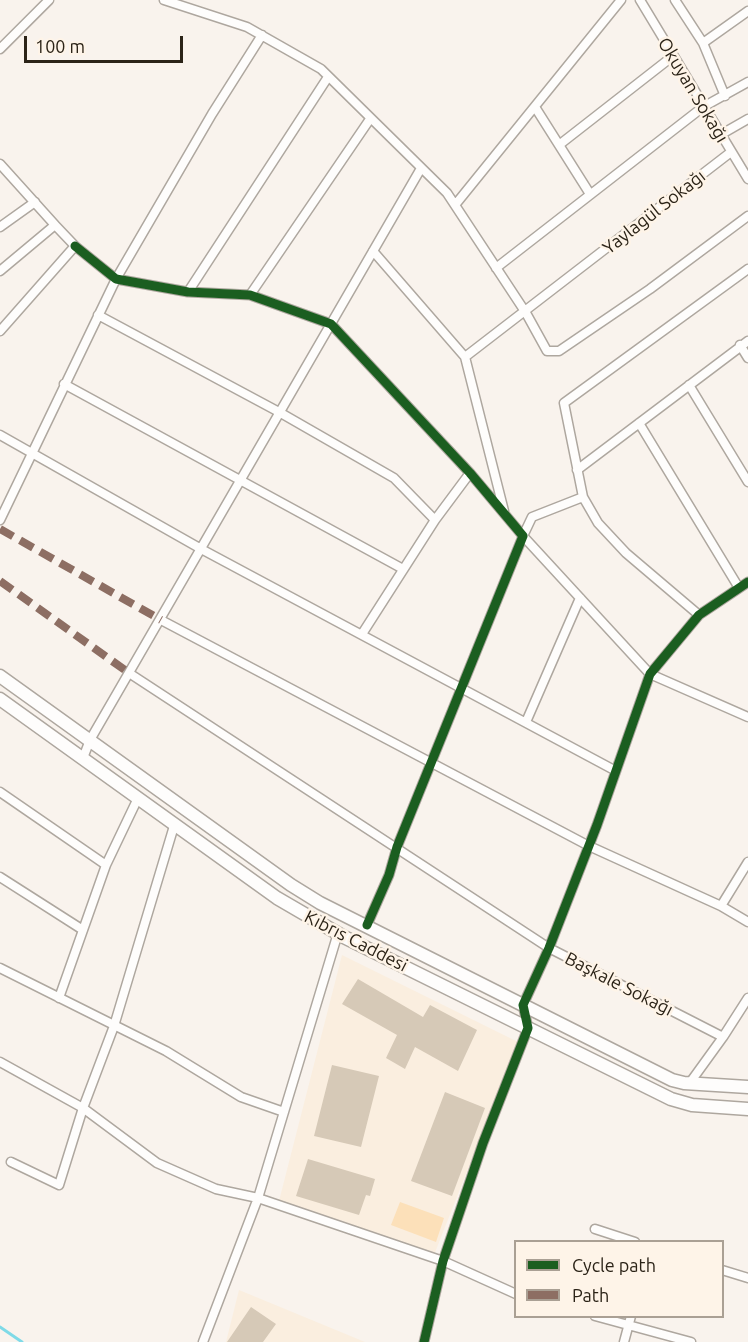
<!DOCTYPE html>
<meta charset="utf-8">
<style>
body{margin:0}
#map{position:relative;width:748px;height:1342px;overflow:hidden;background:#f9f3ed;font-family:Ubuntu,sans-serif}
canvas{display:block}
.legend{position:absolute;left:514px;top:1240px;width:210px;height:78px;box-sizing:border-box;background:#fef4e8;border:2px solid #aaa094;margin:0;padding:8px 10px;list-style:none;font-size:18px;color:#2b2317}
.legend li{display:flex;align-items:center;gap:12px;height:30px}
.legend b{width:30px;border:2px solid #aaa094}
.scale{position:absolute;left:24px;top:36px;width:159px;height:27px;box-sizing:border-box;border:3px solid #2b2317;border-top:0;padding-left:8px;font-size:18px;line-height:21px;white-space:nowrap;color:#2b2317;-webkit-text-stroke:4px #fef4e8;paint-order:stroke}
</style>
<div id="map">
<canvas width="748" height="1342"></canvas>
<ul class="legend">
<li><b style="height:8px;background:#1b5e20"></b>Cycle path</li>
<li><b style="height:8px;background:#8d6e63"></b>Path</li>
</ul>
<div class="scale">100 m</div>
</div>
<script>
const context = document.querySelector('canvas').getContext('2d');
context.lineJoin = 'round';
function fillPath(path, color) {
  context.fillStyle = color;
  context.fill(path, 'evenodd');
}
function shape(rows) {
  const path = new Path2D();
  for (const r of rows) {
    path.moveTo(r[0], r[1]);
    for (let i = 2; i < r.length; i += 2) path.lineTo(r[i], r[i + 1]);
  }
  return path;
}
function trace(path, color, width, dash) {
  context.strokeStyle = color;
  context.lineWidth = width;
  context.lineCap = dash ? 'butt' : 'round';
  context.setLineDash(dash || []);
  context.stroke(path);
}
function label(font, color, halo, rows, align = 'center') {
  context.font = font + ' Ubuntu,sans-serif';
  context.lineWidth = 5;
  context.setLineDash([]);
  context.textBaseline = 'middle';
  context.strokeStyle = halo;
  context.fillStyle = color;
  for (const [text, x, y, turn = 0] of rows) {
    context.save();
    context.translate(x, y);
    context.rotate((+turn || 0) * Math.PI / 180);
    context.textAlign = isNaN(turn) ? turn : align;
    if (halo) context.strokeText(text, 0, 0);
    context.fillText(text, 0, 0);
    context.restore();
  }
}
fillPath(shape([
 [342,955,518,1042,434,1255,279,1201],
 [239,1290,365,1342,226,1342]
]), '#faeedf');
fillPath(shape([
 [400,1202,444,1218,436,1242,391,1225]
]), '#fce0b9');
trace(shape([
 [0,1327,22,1342]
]), '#7fdae7', 3);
fillPath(shape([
 [358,979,423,1017,430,1005,477,1030,458,1071,415,1047,405,1069,386,1058,397,1035,342,1004],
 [332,1065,379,1076,361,1147,314,1136],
 [445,1092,485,1108,452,1196,411,1181],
 [308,1159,375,1179,370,1196,366,1195,359,1215,296,1196],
 [251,1307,276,1324,263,1342,227,1342]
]), '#d6c9b7');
const street = shape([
 [164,0,247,27,321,69,447,193,526,313,547,351,559,351,650,289,748,216],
 [640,0,748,179],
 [675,0,703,43,725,96],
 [703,43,748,11],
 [0,49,49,0],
 [535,107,590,194],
 [720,135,748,119],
 [559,145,673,56],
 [0,164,55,225],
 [455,205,621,0],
 [0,227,35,202],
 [75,246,116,279,188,292,250,295,331,324,470,473,523,536,397,847,389,875,367,925],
 [373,251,465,357,504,511],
 [496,268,703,107,748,82],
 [0,271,55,225,75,246,0,331],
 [188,292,328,77],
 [250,295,370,119],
 [98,315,279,412,394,478,435,520],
 [740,345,748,358],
 [465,357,731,152],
 [64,384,403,569],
 [689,385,748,482],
 [639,423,739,588],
 [0,435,203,550,616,771],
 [577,470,748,341],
 [583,497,532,517,523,536,650,674,748,717],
 [0,520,116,279,212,114,262,35],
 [699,615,626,553,598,523,583,497,564,403,748,269],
 [161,620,589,846,721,906,748,922],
 [362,634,435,520,470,473],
 [129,673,549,948,723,1037],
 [526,722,580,598],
 [83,758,90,740,420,170],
 [0,792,106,865],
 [0,877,83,930],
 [721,906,748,862],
 [0,968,166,1051,241,1097,284,1112],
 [59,998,106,865,138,798],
 [0,1062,83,1108,157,1163,216,1189,258,1198,443,1261,516,1294],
 [689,1084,723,1037,748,998],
 [11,1162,59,1185,83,1108,114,1026,174,826],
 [595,1229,635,1242],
 [722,1270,748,1278],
 [595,1316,691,1342],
 [203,1342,258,1198,338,933],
 [424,1342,443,1261,483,1143,528,1028,523,1005,549,948,597,825,650,674,699,615,748,582],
 [624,1342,631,1316]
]);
const secondary = shape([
 [0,676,291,885,320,903,672,1080,684,1083,748,1087],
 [0,699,277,898,344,937,671,1099,692,1105,748,1109]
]);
trace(street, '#aea79f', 11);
trace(secondary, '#aea79f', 15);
trace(street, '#fefdfc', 8);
trace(secondary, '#fefdfc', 12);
trace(shape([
 [0,529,161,620],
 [0,581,129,673]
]), '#8d6e63', 8, [15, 8]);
trace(shape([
 [75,246,116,279,188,292,250,295,331,324,470,473,523,536,397,847,389,875,367,925],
 [424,1342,443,1261,483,1143,528,1028,523,1005,549,948,597,825,650,674,699,615,748,582]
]), '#1b5e20', 9);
label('18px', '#2b2317', '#fef4e8', [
 ["Okuyan Sokağı",693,90,59],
 ["Yaylagül Sokağı",654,212,-38],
 ["Kıbrıs Caddesi",356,941,27],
 ["Başkale Sokağı",619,984,27]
]);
</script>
